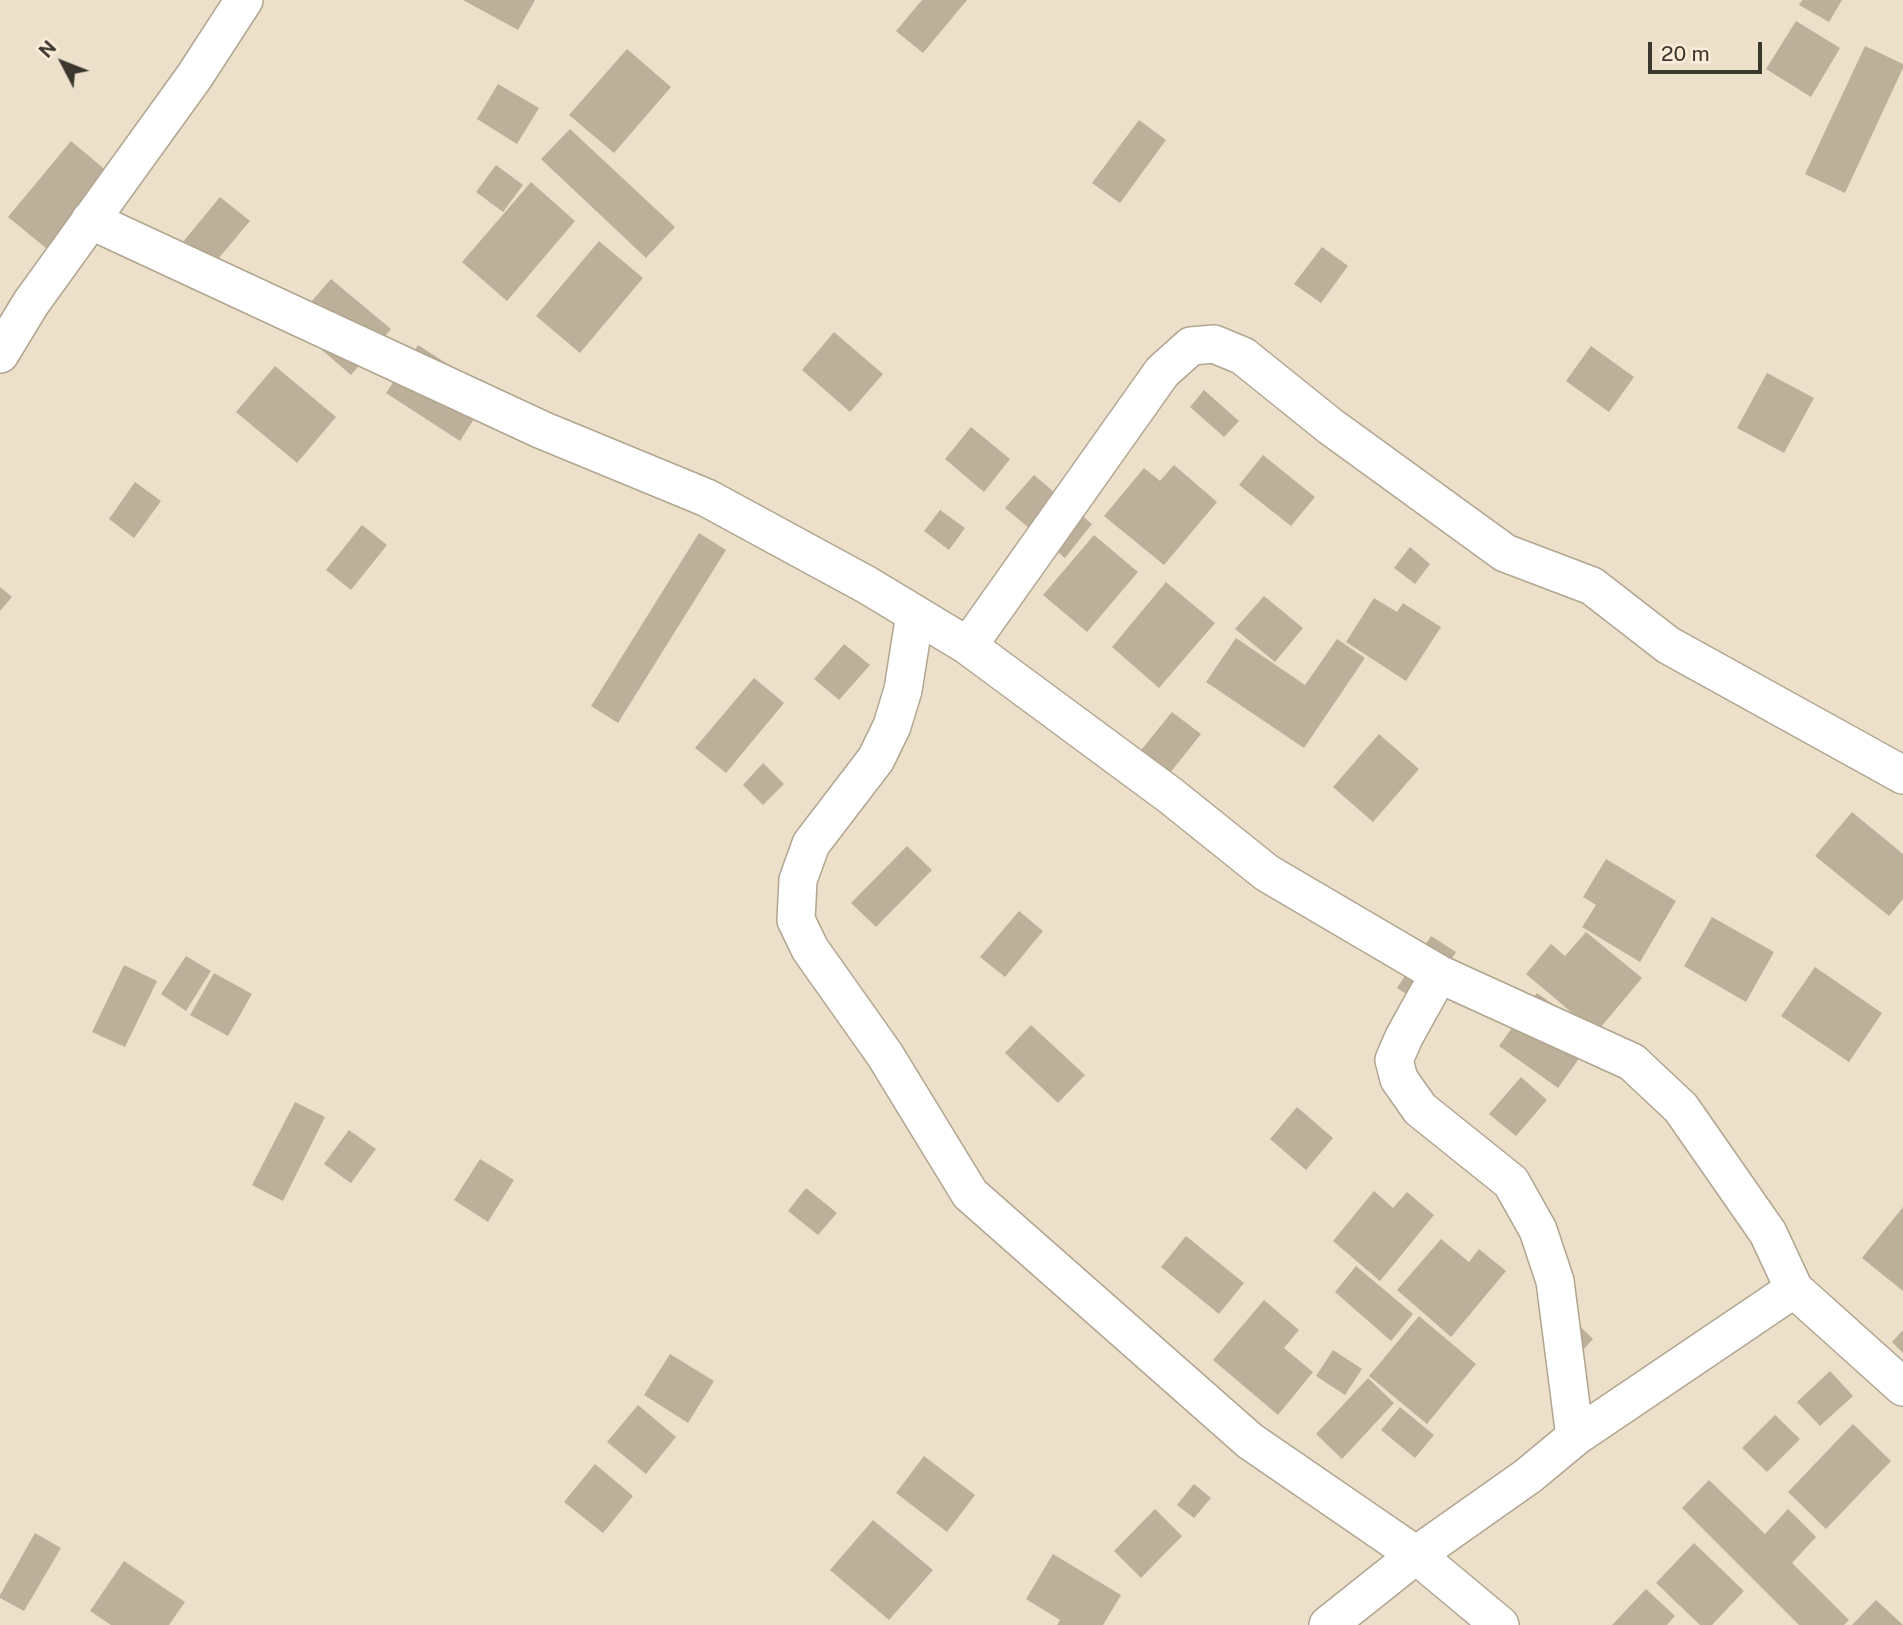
<!DOCTYPE html>
<style>
body{margin:0}
#map{position:relative;width:1903px;height:1625px;overflow:hidden;background:#ede0ca;font-family:"Public Sans",sans-serif}
canvas{display:block}
.north{position:absolute;left:28px;top:28px;width:70px;height:70px;-webkit-text-stroke:5px #fbedd7;paint-order:stroke;rotate:312deg;font-size:19px;font-weight:700;line-height:28px;text-align:center;color:#3c372e}
.north::after{content:'';display:block;margin:auto;width:24px;height:32px;background:#3c372e;clip-path:polygon(50% 0,100% 100%,50% 72%,0 100%)}
.scale{position:absolute;left:1648px;top:42px;width:114px;height:32px;box-sizing:border-box;border:4px solid #3c372e;border-top:0;padding-left:9px;font-size:21px;line-height:24px;white-space:nowrap;color:#3c372e;-webkit-text-stroke:5px #fbedd7;paint-order:stroke}
</style>
<div id="map">
<canvas width="1903" height="1625"></canvas>
<div class="north">N</div>
<div class="scale">20 m</div>
</div>
<script>
const context = document.querySelector('canvas').getContext('2d');
context.lineJoin = 'round';
function fillPath(path, color) {
  context.fillStyle = color;
  context.fill(path, 'evenodd');
}
function shape(rows) {
  const path = new Path2D();
  for (const r of rows) {
    path.moveTo(r[0], r[1]);
    for (let i = 2; i < r.length; i += 2) path.lineTo(r[i], r[i + 1]);
  }
  return path;
}
function trace(path, color, width, dash) {
  context.strokeStyle = color;
  context.lineWidth = width;
  context.lineCap = dash ? 'butt' : 'round';
  context.setLineDash(dash || []);
  context.stroke(path);
}
fillPath(shape([
 [463,0,535,0,518,30],
 [922,0,967,0,923,53,896,31],
 [1802,0,1842,0,1829,22,1799,5],
 [1796,21,1840,48,1811,97,1766,69],
 [1865,46,1903,64,1903,68,1845,193,1805,174],
 [627,49,671,87,614,153,569,115],
 [498,84,539,108,517,144,477,119],
 [1139,120,1166,140,1120,203,1092,183],
 [570,129,675,227,646,258,541,159],
 [71,141,114,177,52,253,8,217],
 [496,165,523,185,503,212,476,192],
 [531,182,575,221,507,301,462,262],
 [220,197,250,221,192,290,163,266],
 [599,241,643,278,580,353,536,316],
 [1322,247,1348,266,1321,303,1294,284],
 [331,279,391,329,351,375,292,324],
 [834,332,883,374,850,412,802,370],
 [418,345,491,392,460,441,386,393],
 [1591,346,1634,377,1609,412,1566,381],
 [275,366,336,417,297,463,236,412],
 [1767,373,1814,398,1784,453,1737,428],
 [1204,390,1239,421,1224,437,1190,407],
 [971,427,1010,459,984,492,945,459],
 [1263,455,1315,497,1291,526,1239,485],
 [1174,465,1217,502,1164,565,1104,516,1144,468,1160,481],
 [1034,475,1092,524,1065,558,1005,508],
 [135,482,161,501,134,538,109,519],
 [940,510,965,528,949,550,924,531],
 [362,525,387,545,351,590,326,570],
 [699,533,726,550,618,723,591,706],
 [1094,535,1138,572,1087,632,1043,595],
 [1410,547,1430,564,1415,584,1394,568],
 [1166,582,1215,623,1159,688,1112,647],
 [0,587,12,597,0,611],
 [1264,596,1303,628,1275,662,1235,629],
 [1374,598,1397,612,1403,603,1441,627,1406,681,1346,642],
 [1236,638,1305,685,1337,639,1365,658,1304,748,1206,682],
 [844,644,870,665,839,700,814,679],
 [754,678,784,703,726,773,695,748],
 [1172,712,1201,734,1166,778,1137,755],
 [1379,734,1419,769,1373,822,1333,787],
 [763,763,784,784,763,805,743,785],
 [1852,812,1903,854,1903,899,1889,916,1815,856],
 [907,846,932,870,876,927,851,903],
 [1606,859,1676,901,1640,962,1582,927,1596,905,1583,897],
 [1019,911,1043,931,1005,977,980,957],
 [1712,917,1774,952,1746,1002,1684,966],
 [1586,932,1642,978,1596,1033,1526,974,1551,944,1565,956],
 [1431,936,1456,952,1422,1004,1397,988],
 [186,956,211,971,186,1011,161,994],
 [124,965,157,981,125,1047,92,1032],
 [1815,967,1882,1013,1849,1062,1781,1016],
 [214,973,252,994,228,1036,190,1015],
 [1537,993,1596,1035,1558,1088,1499,1046],
 [1031,1025,1085,1075,1058,1103,1005,1053],
 [1521,1077,1547,1100,1516,1136,1489,1114],
 [295,1102,325,1117,283,1201,252,1185],
 [1297,1107,1333,1138,1306,1170,1270,1139],
 [349,1130,376,1149,351,1183,324,1164],
 [480,1159,514,1180,488,1222,454,1200],
 [806,1188,837,1213,818,1235,788,1211],
 [1374,1191,1393,1208,1407,1192,1434,1215,1380,1281,1333,1241],
 [1903,1207,1903,1291,1862,1258],
 [1186,1236,1244,1283,1219,1314,1161,1267],
 [1441,1239,1469,1262,1479,1249,1506,1271,1451,1337,1397,1290],
 [1356,1266,1413,1314,1391,1341,1335,1292],
 [1264,1300,1299,1330,1284,1348,1313,1372,1278,1415,1213,1360],
 [1419,1316,1476,1364,1427,1424,1369,1376],
 [1578,1324,1593,1339,1573,1361],
 [1903,1330,1903,1353,1892,1342],
 [1333,1350,1362,1369,1345,1395,1316,1376],
 [670,1354,714,1381,688,1423,644,1395],
 [1830,1371,1853,1396,1820,1426,1797,1402],
 [1368,1378,1394,1403,1342,1459,1316,1434],
 [638,1405,676,1437,646,1474,607,1442],
 [1400,1407,1434,1435,1415,1458,1381,1430],
 [1775,1415,1800,1439,1767,1472,1742,1448],
 [1853,1424,1891,1461,1826,1529,1788,1492],
 [924,1456,975,1495,947,1532,896,1493],
 [595,1464,633,1496,603,1533,564,1502],
 [1709,1480,1765,1534,1788,1509,1816,1537,1792,1563,1849,1620,1844,1625,1799,1625,1682,1508],
 [1194,1484,1211,1498,1194,1518,1177,1505],
 [1155,1509,1182,1536,1141,1578,1114,1551],
 [873,1520,933,1570,889,1620,830,1570],
 [35,1533,61,1548,24,1611,0,1598,0,1595],
 [1694,1543,1744,1591,1712,1625,1700,1625,1656,1583],
 [1053,1554,1121,1595,1103,1625,1057,1625,1060,1620,1026,1599],
 [124,1561,185,1602,169,1625,111,1625,90,1611],
 [1646,1589,1675,1616,1667,1625,1612,1625],
 [1876,1600,1903,1625,1852,1625]
]), '#bdb09b');
const street = shape([
 [90,220,542,430,707,498,867,585,968,646,1171,796,1267,873,1439,974,1632,1062,1681,1108,1768,1233,1794,1289,1903,1387],
 [0,354,31,303,194,77,244,0],
 [915,614,903,690,892,726,876,759,811,844,798,880,796,920,810,949,885,1055,970,1194,1250,1441,1416,1555,1500,1625],
 [968,646,1162,372,1191,346,1214,344,1243,356,1330,426,1505,553,1592,586,1668,645,1903,775],
 [1439,974,1404,1037,1394,1060,1399,1079,1420,1109,1511,1182,1538,1230,1555,1281,1575,1437],
 [1328,1625,1416,1555,1528,1476,1575,1437,1794,1289]
]);
trace(street, '#b1a590', 40);
trace(street, '#fff', 37);
</script>
